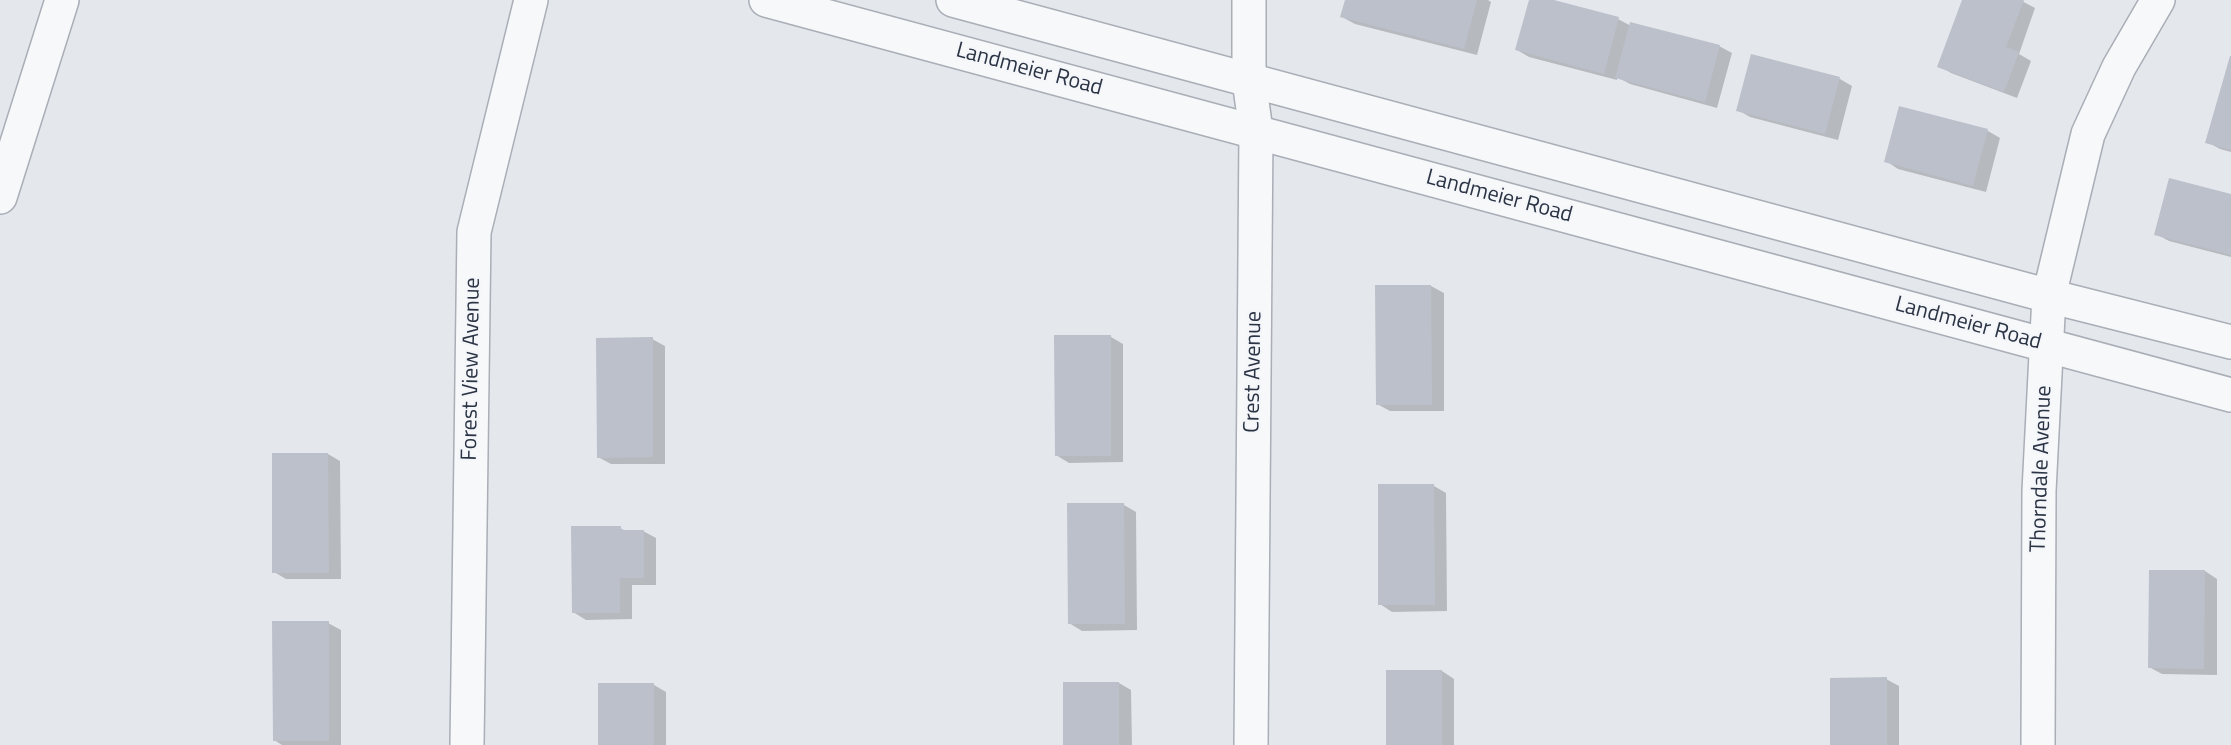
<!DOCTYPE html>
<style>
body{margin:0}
canvas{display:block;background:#e4e7ec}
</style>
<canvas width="2231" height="745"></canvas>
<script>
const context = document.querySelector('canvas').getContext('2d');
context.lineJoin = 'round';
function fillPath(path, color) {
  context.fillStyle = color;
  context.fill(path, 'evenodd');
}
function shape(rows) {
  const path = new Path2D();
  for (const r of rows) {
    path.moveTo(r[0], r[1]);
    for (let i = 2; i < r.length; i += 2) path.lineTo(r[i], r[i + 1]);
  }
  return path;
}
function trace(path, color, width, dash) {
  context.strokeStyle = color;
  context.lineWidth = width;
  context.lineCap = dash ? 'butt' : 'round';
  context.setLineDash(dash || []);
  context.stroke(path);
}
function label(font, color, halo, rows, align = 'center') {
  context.font = font + ' "Titillium Web",sans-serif';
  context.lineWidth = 4.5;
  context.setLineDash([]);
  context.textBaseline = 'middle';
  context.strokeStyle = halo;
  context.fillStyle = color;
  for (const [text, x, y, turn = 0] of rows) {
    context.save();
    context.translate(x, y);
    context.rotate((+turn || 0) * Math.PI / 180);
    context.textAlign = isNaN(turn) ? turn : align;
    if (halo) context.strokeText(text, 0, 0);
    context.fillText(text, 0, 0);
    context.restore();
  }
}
fillPath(shape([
 [1347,0,1488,0,1491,2,1477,55,1355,24,1342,17],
 [1530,0,1548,0,1618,19,1631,26,1719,46,1732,53,1717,108,1630,84,1617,77,1617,80,1529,57,1517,50],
 [1964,0,2020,0,2035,8,2019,54,2031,61,2017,98,1951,73,1939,66],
 [1752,56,1840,79,1852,86,1838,140,1750,117,1738,110],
 [2231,59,2231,152,2220,149,2207,142],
 [1900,108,1988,131,2000,138,1986,192,1898,169,1886,161],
 [2231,196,2231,257,2169,241,2156,234],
 [1377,286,1431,286,1444,293,1444,411,1390,411,1377,404],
 [1111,337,1123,344,1123,462,1069,463,1056,455],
 [652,339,665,346,665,464,611,464,598,457],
 [328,454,340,461,341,579,286,579,274,572],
 [1434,486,1446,493,1447,611,1392,612,1380,604],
 [1124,505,1136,512,1137,630,1082,631,1069,623],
 [620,528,626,531,643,531,656,538,656,585,632,585,632,619,586,620,573,612],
 [2205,571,2217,579,2217,675,2162,674,2149,667],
 [328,623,341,630,341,745,282,745,274,740],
 [1442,671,1454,679,1454,745,1387,745],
 [1886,679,1899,686,1899,745,1832,745],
 [1119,683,1131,690,1132,745,1065,745],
 [654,685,666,692,666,745,599,745]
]), '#0003');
fillPath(shape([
 [1345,0,1477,0,1464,49,1340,17],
 [1529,0,1554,0,1619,17,1604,74,1515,50],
 [1962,0,2024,0,2006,47,2019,52,2004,92,1937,67],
 [1630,22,1720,45,1705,102,1615,78],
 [1751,54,1840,77,1825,134,1736,111],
 [2230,56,2231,56,2231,150,2205,143],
 [1899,106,1988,129,1973,186,1884,162],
 [2169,178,2231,194,2231,255,2154,235],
 [1375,285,1431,285,1432,405,1376,405],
 [1054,335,1111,335,1111,456,1055,456],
 [653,337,653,457,597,458,596,338],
 [272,453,328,453,329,573,272,573],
 [1378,484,1434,484,1435,605,1378,605],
 [1067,503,1124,503,1125,624,1068,624],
 [571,526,621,526,621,530,644,530,644,578,620,578,620,613,572,613],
 [2149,570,2205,570,2204,669,2148,668],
 [272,621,329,621,329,741,273,741],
 [1386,670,1442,670,1442,745,1386,745],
 [1887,677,1887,745,1830,745,1830,678],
 [1063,682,1119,682,1119,745,1063,745],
 [598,683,654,683,654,745,598,745]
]), '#bbc0ca');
const minor = shape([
 [1249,0,1249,80,1256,131,1251,745],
 [0,197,62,0],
 [467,745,474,232,531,0],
 [2038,745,2039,491,2049,296,2088,134,2119,67,2158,0]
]);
const tertiary = shape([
 [766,0,2231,395],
 [953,0,2049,296,2231,342]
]);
trace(minor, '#a9aeb7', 36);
trace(tertiary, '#a9aeb7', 36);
trace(minor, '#f7f8fa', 33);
trace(tertiary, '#f7f8fa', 33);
label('22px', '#2b3445', '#f4f6f9', [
 ["Landmeier Road",1029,70,15],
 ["Landmeier Road",1499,197,15],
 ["Landmeier Road",1968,324,15],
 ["Forest View Avenue",472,369,-89],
 ["Crest Avenue",1254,372,-89],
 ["Thorndale Avenue",2042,469,-88]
]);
</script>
